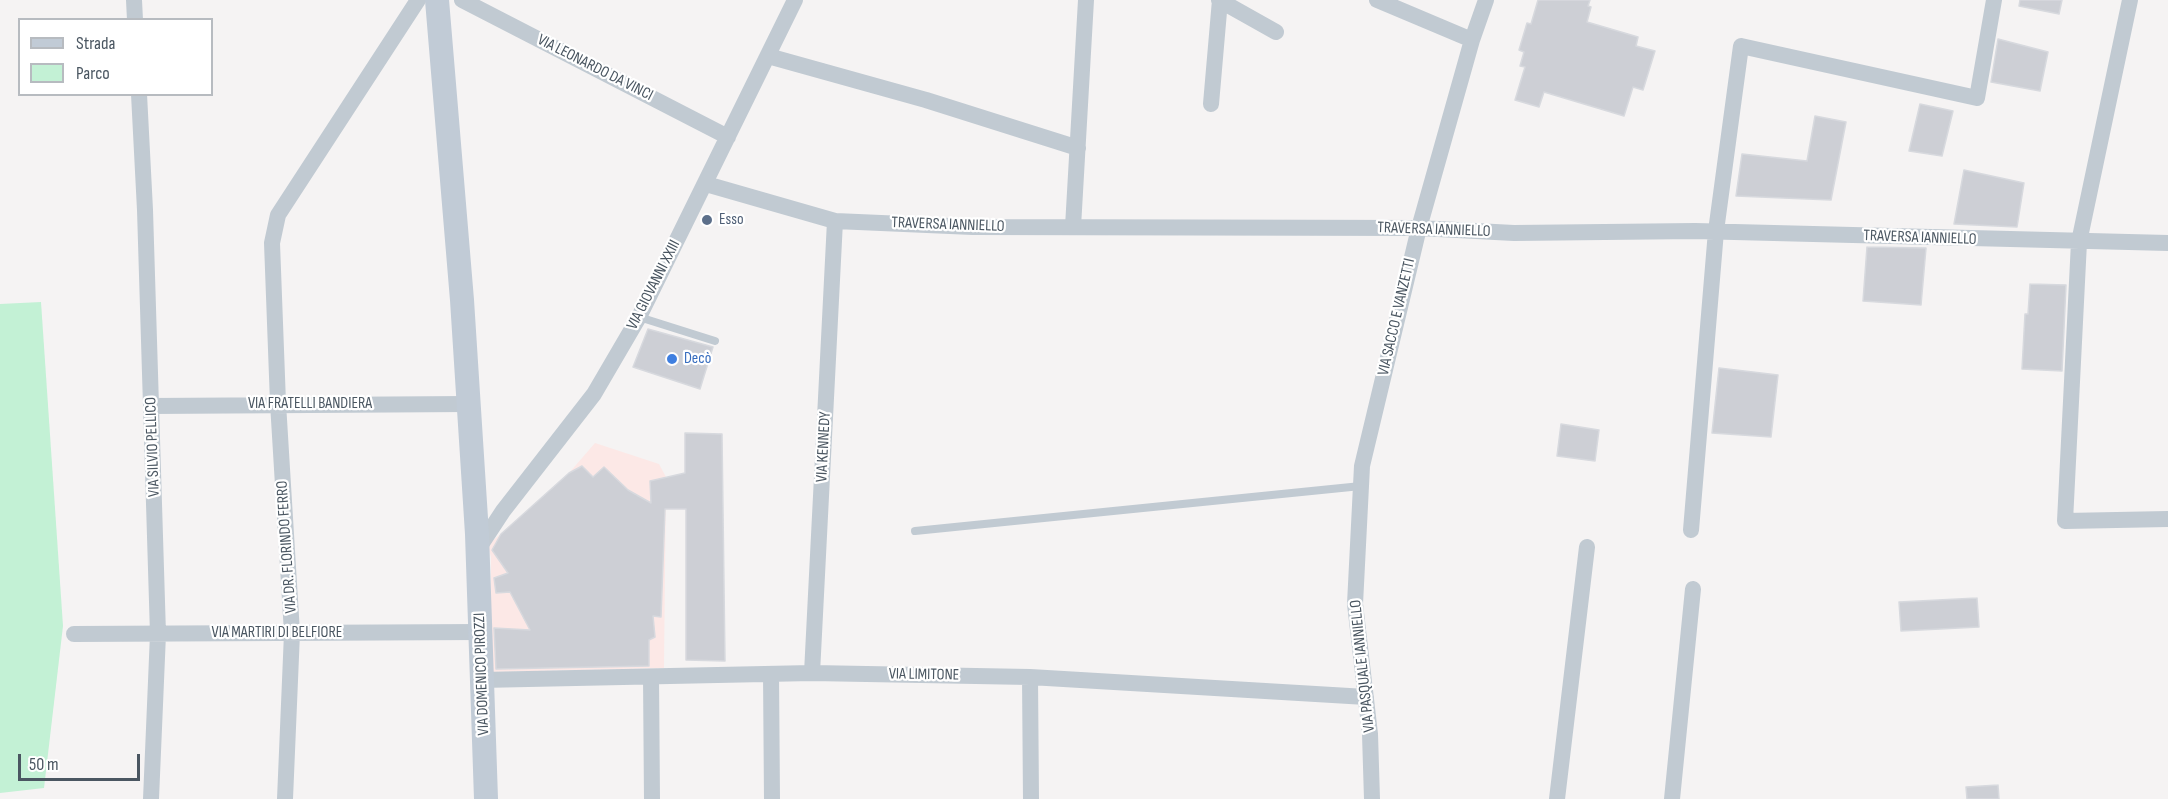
<!DOCTYPE html>
<meta charset="utf-8">
<style>
body{margin:0}
#map{position:relative;width:2168px;height:799px;overflow:hidden;background:#f5f3f3;font-family:"Sofia Sans Condensed",sans-serif}
canvas{display:block}
.legend{position:absolute;left:18px;top:18px;width:195px;height:78px;box-sizing:border-box;background:#fff;border:2px solid #b7bbc0;margin:0;padding:8px 10px;list-style:none;font-size:18px;color:#4a5661}
.legend li{display:flex;align-items:center;gap:12px;height:30px}
.legend b{width:30px;border:2px solid #b7bbc0}
.scale{position:absolute;left:18px;top:754px;width:122px;height:27px;box-sizing:border-box;border:3px solid #4a5661;border-top:0;padding-left:8px;font-size:18px;line-height:21px;white-space:nowrap;color:#4a5661;-webkit-text-stroke:4px #fff;paint-order:stroke}
</style>
<div id="map">
<canvas width="2168" height="799"></canvas>
<ul class="legend">
<li><b style="height:8px;background:#c1cbd6"></b>Strada</li>
<li><b style="height:16px;background:#c3f1d5"></b>Parco</li>
</ul>
<div class="scale">50 m</div>
</div>
<script>
const context = document.querySelector('canvas').getContext('2d');
context.lineJoin = 'round';
function fillPath(path, color) {
  context.fillStyle = color;
  context.fill(path, 'evenodd');
}
function shape(rows) {
  const path = new Path2D();
  for (const r of rows) {
    path.moveTo(r[0], r[1]);
    for (let i = 2; i < r.length; i += 2) path.lineTo(r[i], r[i + 1]);
  }
  return path;
}
function trace(path, color, width, dash) {
  context.strokeStyle = color;
  context.lineWidth = width;
  context.lineCap = dash ? 'butt' : 'round';
  context.setLineDash(dash || []);
  context.stroke(path);
}
function label(font, color, halo, rows, align = 'center') {
  context.font = font + ' "Sofia Sans Condensed",sans-serif';
  context.lineWidth = 4.5;
  context.setLineDash([]);
  context.textBaseline = 'middle';
  context.strokeStyle = halo;
  context.fillStyle = color;
  for (const [text, x, y, turn = 0] of rows) {
    context.save();
    context.translate(x, y);
    context.rotate((+turn || 0) * Math.PI / 180);
    context.textAlign = isNaN(turn) ? turn : align;
    if (halo) context.strokeText(text, 0, 0);
    context.fillText(text, 0, 0);
    context.restore();
  }
}
fillPath(shape([
 [595,443,659,464,666,477,664,668,491,672,491,557,488,545,569,473]
]), '#fce8e6');
fillPath(shape([
 [41,302,63,626,44,788,0,793,0,304]
]), '#c3f1d5');
const building = shape([
 [1538,0,1590,0,1588,6,1591,7,1587,22,1638,37,1636,46,1655,51,1643,90,1633,87,1624,116,1544,92,1539,107,1515,100,1525,67,1520,66,1524,52,1519,50,1527,23,1531,24,1538,0],
 [2020,0,2062,0,2059,14,2019,6,2020,0],
 [1998,39,2048,52,2040,91,1991,82,1998,39],
 [1920,104,1953,111,1942,156,1909,151,1920,104],
 [1815,116,1846,122,1831,200,1736,196,1742,154,1807,161,1815,116],
 [1964,170,2024,183,2017,227,1954,224,1964,170],
 [1867,247,1926,248,1921,305,1863,301,1867,247],
 [2030,284,2066,285,2062,371,2022,369,2025,314,2028,314,2030,284],
 [648,329,713,347,700,389,633,367,648,329],
 [1719,368,1778,375,1771,437,1712,433,1719,368],
 [1561,424,1599,430,1595,461,1557,456,1561,424],
 [685,433,722,434,725,661,686,660,686,509,665,509,661,617,653,616,655,637,649,640,649,666,496,669,494,628,530,630,510,592,496,593,494,578,508,573,492,550,501,534,569,473,582,466,593,477,604,467,628,490,651,503,650,481,685,473,685,433],
 [1977,598,1979,627,1901,631,1899,602,1977,598],
 [1998,785,1999,799,1967,799,1966,787,1998,785]
]);
fillPath(building, '#cdcfd5');
trace(building, '#d7d9de', 1.5);
trace(shape([
 [639,317,715,341],
 [915,531,1361,486]
]), '#c1cad2', 8);
trace(shape([
 [134,0,135,20],
 [462,0,728,137],
 [1219,0,1276,32],
 [1377,0,1472,40],
 [2130,0,2079,242,2065,521,2168,519],
 [768,56,926,100,1078,148],
 [139,94,145,210,158,634,151,799],
 [1211,104,1220,0],
 [706,184,835,221,973,227,1419,228,1514,233,1695,231,2168,243],
 [1073,227,1086,0],
 [151,406,469,404],
 [1691,530,1716,231,1741,46,1977,98,1994,0],
 [478,549,503,511,594,394,639,317,795,0],
 [74,634,480,632],
 [812,673,835,221],
 [771,674,772,799],
 [651,677,652,799],
 [1030,677,1031,799],
 [481,680,812,673,1030,677,1366,697],
 [285,799,292,633,278,403,272,243,278,215,418,0],
 [1372,799,1370,734,1355,604,1362,466,1419,228,1472,40,1486,0],
 [1557,799,1587,547],
 [1672,799,1693,589]
]), '#c1cad2', 16);
trace(shape([
 [437,0,462,300,477,534,486,799]
]), '#c1cbd6', 24);
for (const [x, y, r, color] of [
 [707,220,6,"#5c6f8a"],
 [672,359,6,"#3f7fe0"]
]) {
  const dot = new Path2D();
  dot.arc(x, y, r, 0, 2 * Math.PI);
  context.fillStyle = color;
  context.fill(dot);
  trace(dot, '#fff', 2);
}
label('16px', '#4a5661', '#fff', [
 ["VIA LEONARDO DA VINCI",595,68,27],
 ["TRAVERSA IANNIELLO",948,225,2],
 ["TRAVERSA IANNIELLO",1434,230,2],
 ["TRAVERSA IANNIELLO",1920,238,2],
 ["VIA GIOVANNI XXIII",654,285,-63],
 ["VIA SACCO E VANZETTI",1397,317,-77],
 ["VIA FRATELLI BANDIERA",310,404],
 ["VIA SILVIO PELLICO",153,447,-92],
 ["VIA KENNEDY",824,447,-87],
 ["VIA DR. FLORINDO FERRO",287,547,-94],
 ["VIA MARTIRI DI BELFIORE",277,633],
 ["VIA PASQUALE IANNIELLO",1363,666,-96],
 ["VIA DOMENICO PIROZZI",482,674,-92],
 ["VIA LIMITONE",924,675,1]
]);
label('16px', '#4e5e75', '#fff', [
 ["Esso",719,220]
], 'left');
label('16px', '#366cbe', '#fff', [
 ["Decò",684,359]
], 'left');
</script>
